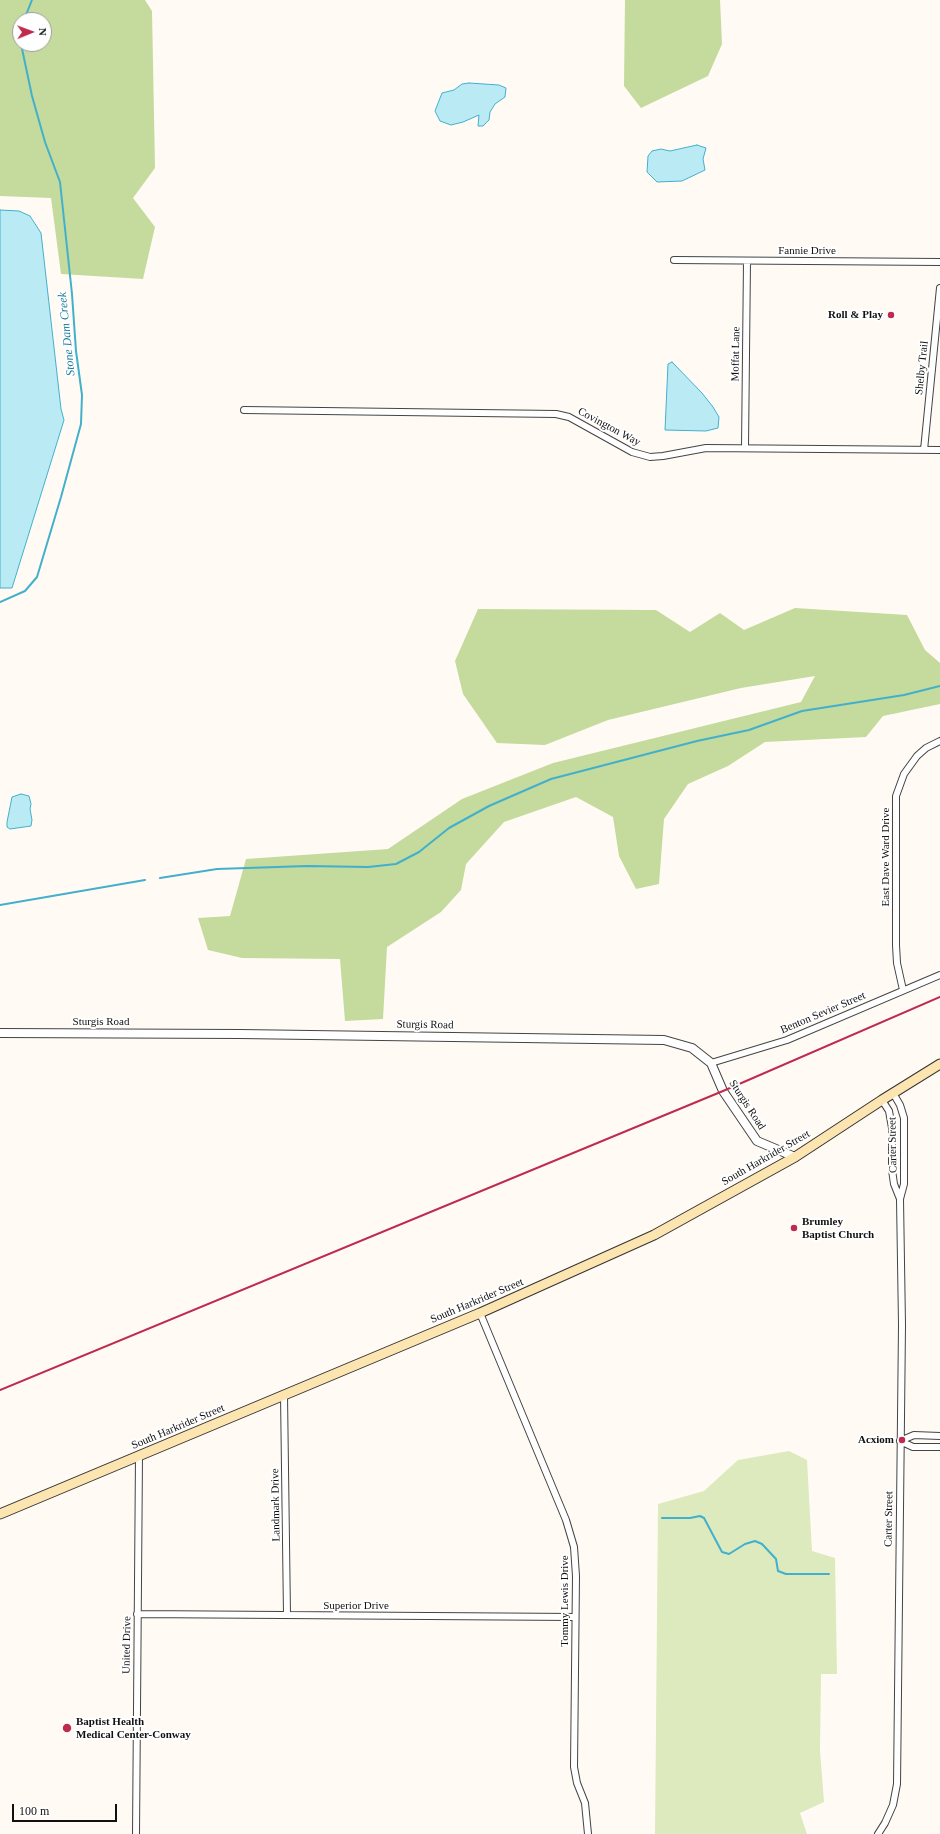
<!DOCTYPE html>
<style>
body{margin:0}
#map{position:relative;width:940px;height:1834px;overflow:hidden;background:#fffbf4;font-family:Georgia,serif}
canvas{display:block}
.north{position:absolute;left:12px;top:12px;width:40px;height:40px;box-sizing:border-box;background:#fff;border:1px solid #a0a0a0;border-radius:50%;rotate:89deg;font-size:11px;font-weight:700;line-height:16px;text-align:center;color:#111}
.north::after{content:'';display:block;margin:auto;width:14px;height:18px;background:#bf2a4f;clip-path:polygon(50% 0,100% 100%,50% 72%,0 100%)}
.scale{position:absolute;left:12px;top:1804px;width:105px;height:18px;box-sizing:border-box;border:2px solid #111;border-top:0;padding-left:5px;font-size:12px;line-height:14px;white-space:nowrap;color:#111;-webkit-text-stroke:3px #fff;paint-order:stroke}
</style>
<div id="map">
<canvas width="940" height="1834"></canvas>
<div class="north">N</div>
<div class="scale">100 m</div>
</div>
<script>
const context = document.querySelector('canvas').getContext('2d');
context.lineJoin = 'round';
function fillPath(path, color) {
  context.fillStyle = color;
  context.fill(path, 'evenodd');
}
function shape(rows) {
  const path = new Path2D();
  for (const r of rows) {
    path.moveTo(r[0], r[1]);
    for (let i = 2; i < r.length; i += 2) path.lineTo(r[i], r[i + 1]);
  }
  return path;
}
function trace(path, color, width, dash) {
  context.strokeStyle = color;
  context.lineWidth = width;
  context.lineCap = dash ? 'butt' : 'round';
  context.setLineDash(dash || []);
  context.stroke(path);
}
function label(font, color, halo, rows, align = 'center') {
  context.font = font + ' Georgia,serif';
  context.lineWidth = 4;
  context.setLineDash([]);
  context.textBaseline = 'middle';
  context.strokeStyle = halo;
  context.fillStyle = color;
  for (const [text, x, y, turn = 0] of rows) {
    context.save();
    context.translate(x, y);
    context.rotate((+turn || 0) * Math.PI / 180);
    context.textAlign = isNaN(turn) ? turn : align;
    if (halo) context.strokeText(text, 0, 0);
    context.fillText(text, 0, 0);
    context.restore();
  }
}
fillPath(shape([
 [789,1451,807,1460,812,1551,835,1558,837,1674,821,1674,820,1750,824,1802,800,1813,807,1834,655,1834,658,1504,704,1491,738,1460]
]), '#ddeabe');
fillPath(shape([
 [0,0,145,0,152,11,155,168,133,198,155,227,143,279,61,274,51,198,0,196],
 [20,20,44,20,44,44,20,44],
 [625,0,720,0,722,44,708,76,641,108,624,86],
 [795,608,907,615,925,650,940,663,940,704,883,716,866,737,765,742,728,766,688,784,664,819,659,884,636,889,619,856,613,817,576,797,504,822,466,864,461,890,441,912,387,947,383,1019,345,1021,340,959,242,958,208,950,198,918,230,916,246,859,388,849,462,799,553,763,801,702,815,676,741,688,608,720,545,745,497,743,463,694,455,661,478,609,656,610,690,632,720,613,744,630]
]), '#c5da9d');
const water = shape([
 [469,83,499,85,506,88,505,97,495,104,490,112,489,120,483,126,478,126,479,115,463,122,451,125,440,121,435,111,442,93,454,90,462,84,469,83],
 [697,145,706,148,703,159,705,170,682,181,657,182,647,172,648,156,652,151,661,149,670,151,697,145],
 [0,210,19,211,30,216,41,233,61,409,64,420,12,588,0,588,0,210],
 [672,362,702,393,713,407,719,417,718,428,706,431,665,430,668,364,672,362],
 [21,794,29,796,31,804,30,809,32,820,31,826,10,829,7,827,7,822,12,797,21,794]
]);
fillPath(water, '#baebf5');
trace(water, '#42b0cb', 1);
trace(shape([
 [24,20,32,0],
 [0,602,25,591,37,577,61,497,81,424,82,395,76,351,72,294,60,182,45,142,32,96,21,44],
 [160,878,217,869,307,866,368,867,396,864,419,852,449,828,489,806,551,779,697,741,749,730,802,711,904,695,940,686],
 [0,905,145,880],
 [662,1518,690,1518,700,1516,704,1518,722,1552,729,1554,745,1544,755,1541,762,1544,776,1559,778,1571,786,1574,829,1574]
]), '#42b0cb', 2);
const minor = shape([
 [674,260,940,262],
 [244,410,556,414,569,417,632,452,650,457,663,456,706,448,940,450],
 [745,447,747,261],
 [924,450,940,288],
 [903,990,897,963,896,945,896,796,904,774,917,756,926,748,940,741],
 [711,1063,787,1040,940,975],
 [882,1100,889,1111,892,1128,892,1170,894,1184,900,1199],
 [480,1313,566,1520,574,1547,576,1576,574,1767,577,1783,585,1803,588,1834],
 [284,1395,287,1615],
 [900,1441,913,1447,940,1447],
 [900,1441,914,1435,940,1436],
 [137,1614,575,1617],
 [136,1834,139,1456],
 [878,1834,885,1823,893,1805,897,1784,902,1325,900,1199,904,1184,904,1118,900,1105,893,1093]
]);
const tertiary = shape([
 [0,1033,240,1034,664,1040,692,1048,711,1063,723,1091,757,1141,795,1157]
]);
const secondary = shape([
 [0,1514,480,1313,654,1235,795,1157,882,1100,940,1064]
]);
trace(minor, '#444', 8);
trace(tertiary, '#444', 10);
trace(secondary, '#333', 11);
trace(minor, '#fff', 6);
trace(tertiary, '#fff', 8);
trace(secondary, '#fde5b1', 9);
trace(shape([
 [0,1390,723,1091,940,997]
]), '#bf2a4f', 2);
for (const [x, y, r, color] of [
 [891,315,4,"#bf2a4f"],
 [794,1228,4,"#bf2a4f"],
 [902,1440,4,"#bf2a4f"],
 [67,1728,5,"#bf2a4f"]
]) {
  const dot = new Path2D();
  dot.arc(x, y, r, 0, 2 * Math.PI);
  context.fillStyle = color;
  context.fill(dot);
  trace(dot, '#fff', 1.5);
}
label('11px', '#111', '#fff', [
 ["Fannie Drive",807,251],
 ["Moffat Lane",736,354,-89],
 ["Shelby Trail",922,368,-84],
 ["Covington Way",609,427,28],
 ["East Dave Ward Drive",886,857,-90],
 ["Benton Sevier Street",823,1013,-23],
 ["Sturgis Road",101,1022],
 ["Sturgis Road",425,1025,1],
 ["Sturgis Road",747,1105,57],
 ["Carter Street",893,1145,-91],
 ["South Harkrider Street",766,1158,-30],
 ["South Harkrider Street",477,1301,-23],
 ["South Harkrider Street",178,1427,-23],
 ["Landmark Drive",276,1505,-91],
 ["Carter Street",889,1519,-89],
 ["Tommy Lewis Drive",565,1601,-90],
 ["Superior Drive",356,1606],
 ["United Drive",127,1645,-89]
]);
label('bold 11px', '#111', '#fff', [
 ["Roll & Play",883,315],
 ["Brumley",802,1222,"left"],
 ["Baptist Church",802,1235,"left"],
 ["Acxiom",894,1440],
 ["Baptist Health",76,1722,"left"],
 ["Medical Center-Conway",76,1735,"left"]
], 'right');
label('italic 12px', '#1a7c9b', '#fff', [
 ["Stone Dam Creek",67,334,-96]
]);
</script>
